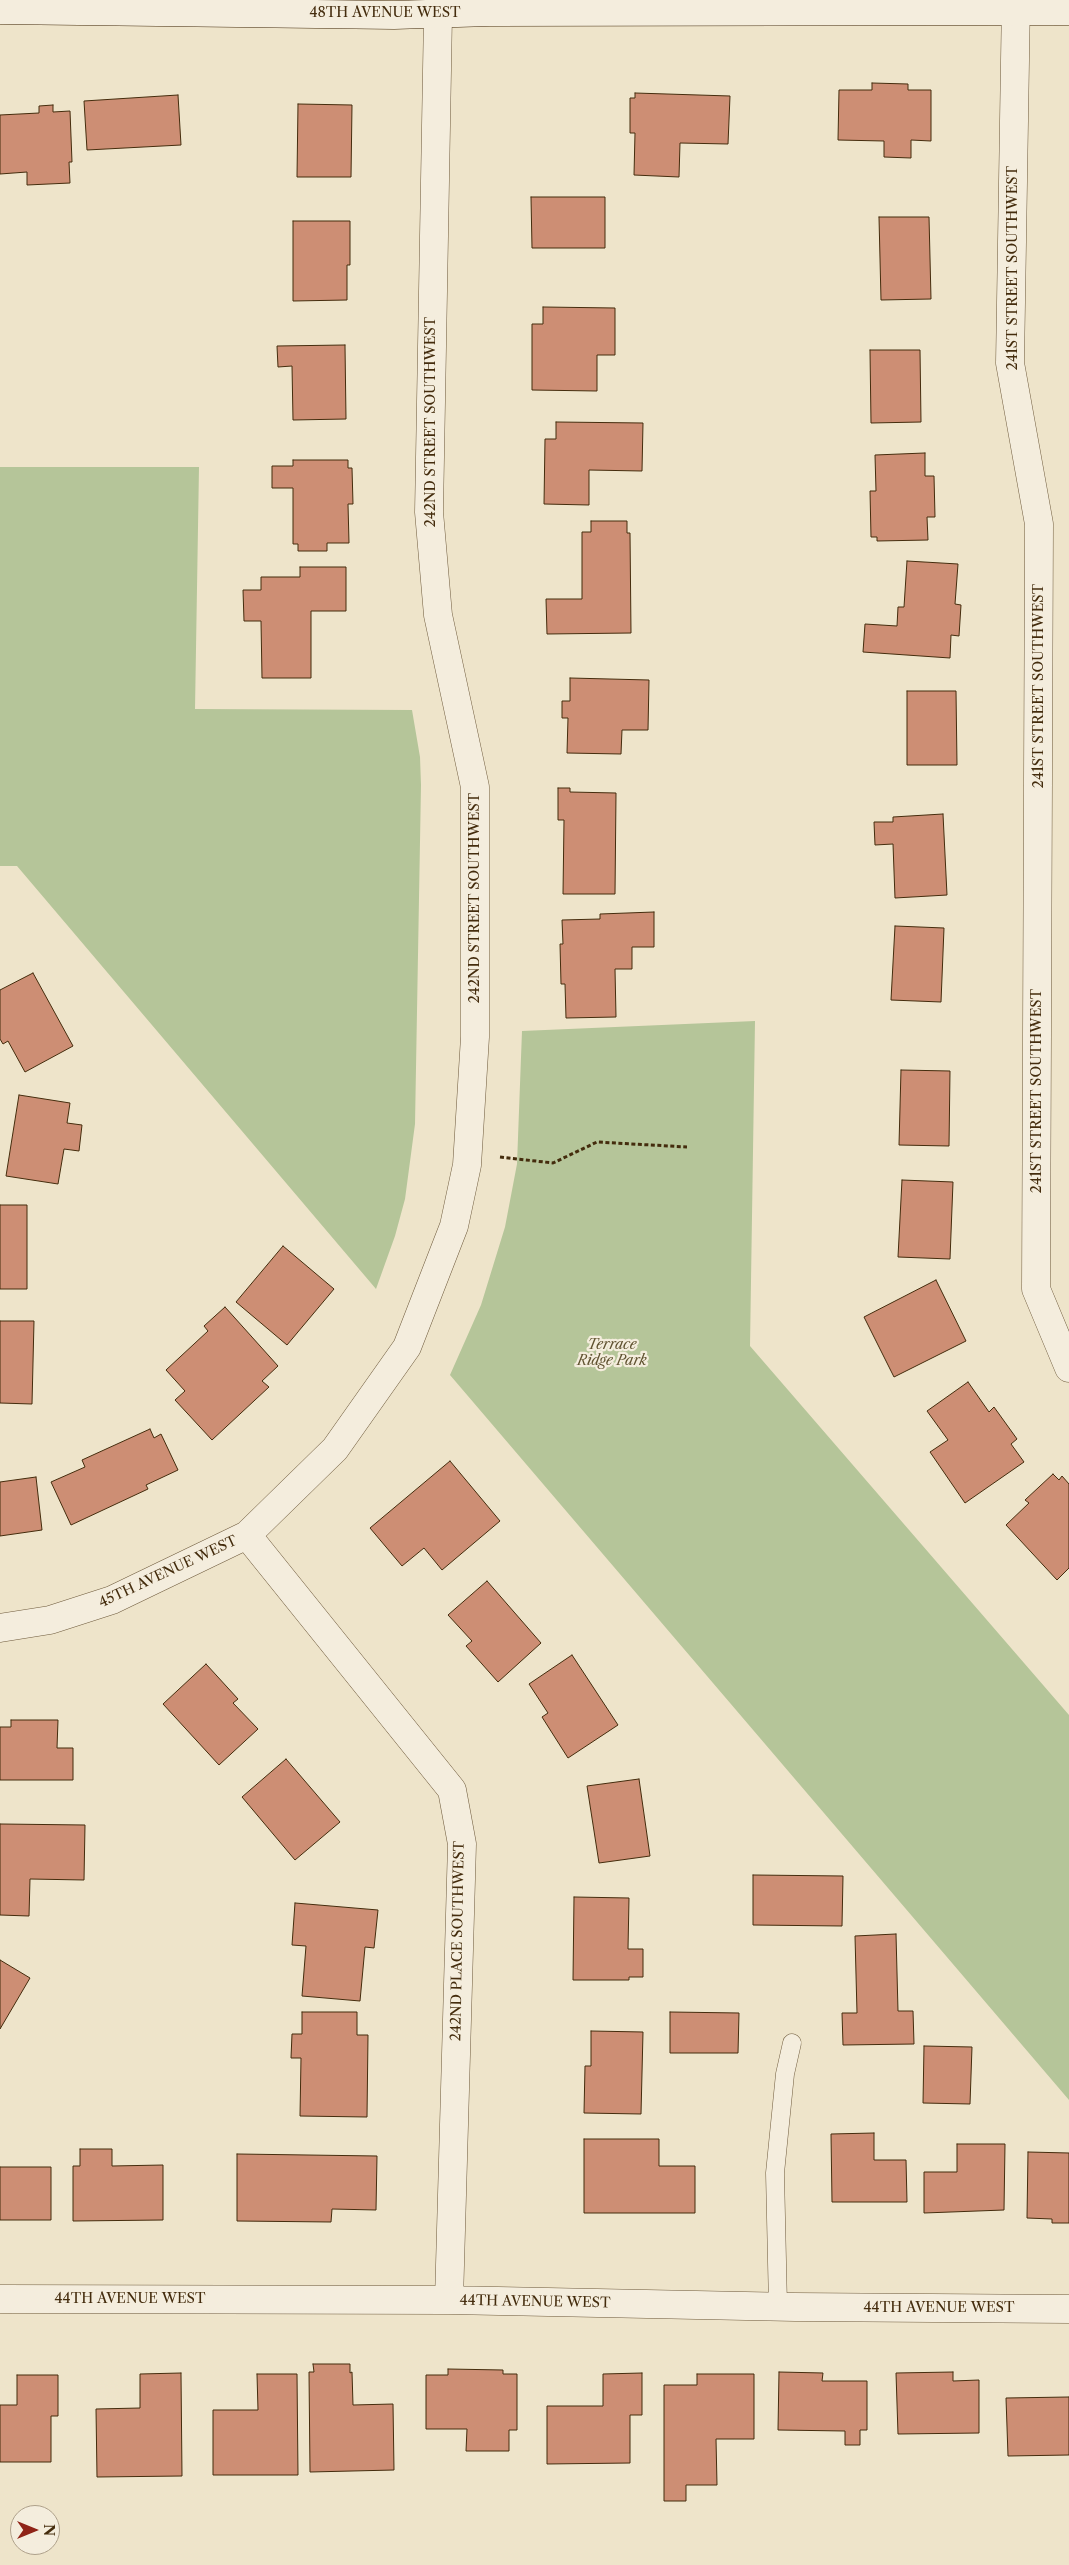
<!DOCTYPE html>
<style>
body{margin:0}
#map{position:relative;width:1069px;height:2565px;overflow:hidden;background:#eee4ca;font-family:"Libre Caslon Text",serif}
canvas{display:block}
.north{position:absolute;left:10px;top:2505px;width:50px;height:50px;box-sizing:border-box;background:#f4eddd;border:1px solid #aea08a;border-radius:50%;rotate:90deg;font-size:14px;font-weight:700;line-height:20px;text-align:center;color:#442c0d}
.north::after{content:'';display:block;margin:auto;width:18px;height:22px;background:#8f2418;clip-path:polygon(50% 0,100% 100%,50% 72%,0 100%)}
</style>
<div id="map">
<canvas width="1069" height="2565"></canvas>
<div class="north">N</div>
</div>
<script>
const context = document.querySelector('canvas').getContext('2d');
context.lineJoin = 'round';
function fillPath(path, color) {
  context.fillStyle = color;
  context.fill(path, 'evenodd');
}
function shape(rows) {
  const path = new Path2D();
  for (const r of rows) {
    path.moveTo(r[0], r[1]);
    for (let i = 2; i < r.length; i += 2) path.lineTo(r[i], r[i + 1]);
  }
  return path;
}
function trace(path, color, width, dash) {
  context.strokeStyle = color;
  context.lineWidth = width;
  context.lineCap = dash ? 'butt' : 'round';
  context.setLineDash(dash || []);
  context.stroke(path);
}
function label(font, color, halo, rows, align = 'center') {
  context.font = font + ' "Libre Caslon Text",serif';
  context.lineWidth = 4.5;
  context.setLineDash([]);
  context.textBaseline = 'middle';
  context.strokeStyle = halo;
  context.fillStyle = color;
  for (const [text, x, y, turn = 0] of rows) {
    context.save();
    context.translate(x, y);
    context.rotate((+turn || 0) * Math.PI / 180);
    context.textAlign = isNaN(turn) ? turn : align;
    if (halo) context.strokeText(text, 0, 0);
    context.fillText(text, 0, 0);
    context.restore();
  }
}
fillPath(shape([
 [0,467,199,467,195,709,412,710,420,757,421,785,415,1124,405,1199,395,1236,376,1289,17,866,0,866],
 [755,1021,750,1346,1069,1715,1069,2100,450,1375,481,1305,505,1227,517,1164,522,1031]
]), '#b5c599');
const building = shape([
 [872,83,908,84,908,90,931,90,931,141,911,140,911,158,884,157,884,141,838,140,839,90,872,90,872,83],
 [635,93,730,96,728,144,680,143,679,177,634,175,635,133,630,133,630,98,635,98,635,93],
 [178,95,181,145,87,150,84,101,178,95],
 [298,104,352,105,351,177,297,177,298,104],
 [53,105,53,112,70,111,72,162,69,162,70,183,27,185,27,172,0,174,0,115,39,113,39,106,53,105],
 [531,197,605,197,605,248,532,248,531,197],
 [879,217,929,217,931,299,881,300,879,217],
 [293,221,350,221,350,265,347,265,347,300,293,301,293,221],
 [543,307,615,308,615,355,597,355,597,391,532,390,532,324,543,324,543,307],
 [345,345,346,419,293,420,292,366,278,367,277,346,345,345],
 [870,350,920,350,921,422,871,423,870,350],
 [556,422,643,423,642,471,589,470,589,505,544,504,545,439,556,439,556,422],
 [925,453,925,476,934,476,935,517,927,517,928,540,877,541,877,537,871,537,870,491,876,491,875,455,925,453],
 [293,460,348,460,348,468,352,468,353,504,348,504,349,543,327,543,327,551,298,551,298,544,293,544,293,488,272,488,272,466,293,466,293,460],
 [591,521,627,521,627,533,630,533,631,633,547,634,546,599,582,599,582,532,591,532,591,521],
 [907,561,958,564,955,604,961,605,959,636,951,635,950,658,863,652,865,624,897,626,898,607,904,607,907,561],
 [300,567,346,567,346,611,311,611,311,678,262,678,261,621,244,621,243,590,261,590,261,577,300,577,300,567],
 [570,678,649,680,648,730,622,730,621,754,567,753,568,718,562,718,562,701,570,701,570,678],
 [907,691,956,691,957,765,907,765,907,691],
 [558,788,570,788,570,792,616,793,615,894,563,894,564,820,558,820,558,788],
 [943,814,947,895,895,898,893,844,875,845,874,822,893,822,893,817,943,814],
 [654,912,654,947,632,947,632,969,615,969,616,1017,566,1018,565,984,561,984,560,944,563,944,562,920,600,919,600,914,654,912],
 [895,926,944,928,941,1002,891,1000,895,926],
 [33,973,73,1046,25,1072,8,1041,3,1044,0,1039,0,990,33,973],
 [901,1070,950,1071,949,1146,899,1145,901,1070],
 [19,1095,70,1103,67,1123,82,1125,79,1151,64,1149,58,1184,6,1176,19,1095],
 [902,1180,953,1182,950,1259,898,1257,902,1180],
 [0,1205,27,1205,27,1289,0,1289,0,1205],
 [283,1246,334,1289,287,1345,236,1302,283,1246],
 [936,1280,966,1341,894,1377,864,1317,936,1280],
 [225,1307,278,1366,262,1381,269,1387,212,1440,175,1400,185,1391,166,1370,208,1331,204,1326,225,1307],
 [0,1321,34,1321,32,1404,0,1403,0,1321],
 [968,1382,989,1412,994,1407,1017,1439,1011,1444,1024,1462,965,1503,930,1452,948,1440,927,1411,968,1382],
 [150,1429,154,1438,161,1434,178,1470,146,1485,148,1489,71,1525,51,1482,85,1467,82,1460,150,1429],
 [450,1461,500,1521,442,1570,424,1548,402,1566,370,1528,450,1461],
 [1053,1474,1059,1480,1062,1476,1069,1484,1069,1568,1057,1580,1006,1525,1029,1503,1025,1500,1053,1474],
 [36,1477,42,1530,0,1536,0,1482,36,1477],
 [487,1581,541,1643,498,1682,466,1646,472,1641,448,1615,487,1581],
 [572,1655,618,1725,568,1758,542,1717,548,1713,529,1684,572,1655],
 [206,1664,238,1699,233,1703,258,1729,219,1765,163,1704,206,1664],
 [11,1720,58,1720,57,1748,73,1748,73,1780,0,1780,0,1727,11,1727,11,1720],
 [286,1759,340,1822,295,1860,242,1797,286,1759],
 [639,1779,650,1856,599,1863,587,1786,639,1779],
 [0,1824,85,1825,84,1880,30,1879,29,1916,0,1915,0,1824],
 [753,1875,843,1876,842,1926,753,1925,753,1875],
 [574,1897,629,1898,628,1949,643,1949,643,1977,629,1977,629,1980,573,1980,574,1897],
 [295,1903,378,1910,374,1948,365,1947,360,2001,302,1996,306,1946,292,1945,295,1903],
 [896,1934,898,2011,913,2011,914,2044,843,2045,842,2013,857,2013,855,1936,896,1934],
 [0,1960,30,1978,0,2029,0,1960],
 [302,2012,357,2012,357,2035,368,2035,367,2117,300,2116,301,2058,291,2058,292,2034,302,2034,302,2012],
 [670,2012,739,2013,738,2053,670,2053,670,2012],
 [591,2031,643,2032,641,2114,584,2113,585,2066,591,2066,591,2031],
 [924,2046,972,2047,970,2104,923,2103,924,2046],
 [874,2133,874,2160,906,2160,907,2202,832,2202,831,2134,874,2133],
 [584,2139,659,2139,659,2166,695,2166,695,2213,584,2213,584,2139],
 [957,2144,1005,2144,1004,2210,924,2213,924,2172,957,2172,957,2144],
 [80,2149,112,2149,112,2166,163,2165,163,2220,73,2221,73,2166,80,2166,80,2149],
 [1028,2152,1069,2153,1069,2223,1052,2223,1052,2219,1027,2218,1028,2152],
 [237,2154,377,2156,376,2210,332,2209,331,2222,237,2221,237,2154],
 [0,2167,51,2167,51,2220,0,2220,0,2167],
 [313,2364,350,2364,350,2373,352,2372,353,2405,393,2404,394,2470,310,2472,309,2372,314,2372,313,2364],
 [448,2369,503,2370,503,2374,517,2374,517,2430,509,2430,509,2451,466,2451,467,2429,426,2429,426,2375,448,2375,448,2369],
 [779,2372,823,2373,822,2381,867,2381,867,2430,860,2430,860,2445,845,2445,845,2431,778,2430,779,2372],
 [953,2372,953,2381,979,2380,979,2433,898,2434,896,2373,953,2372],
 [181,2373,182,2476,97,2477,96,2409,140,2408,140,2374,181,2373],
 [642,2373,642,2415,630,2415,630,2463,547,2464,547,2406,603,2406,603,2374,642,2373],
 [257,2374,297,2374,298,2475,213,2475,213,2410,258,2410,257,2374],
 [697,2374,754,2374,754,2439,716,2439,717,2485,686,2485,686,2501,664,2501,664,2385,697,2385,697,2374],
 [17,2375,58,2375,58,2416,51,2416,51,2462,0,2462,0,2405,17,2405,17,2375],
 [1069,2397,1069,2455,1008,2456,1006,2398,1069,2397]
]);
fillPath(building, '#cd8e74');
trace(building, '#442c0d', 1);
const service = shape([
 [778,2306,775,2173,785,2074,792,2043]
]);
const minor = shape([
 [1016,0,1010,363,1039,524,1036,1289,1069,1368],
 [247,1535,452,1790,462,1844,449,2300],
 [0,1628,50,1620,112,1600,247,1535,335,1449,407,1347,454,1226,467,1165,475,1037,475,787,438,615,429,512,438,15],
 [0,2299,449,2300,795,2307,1069,2309]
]);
const secondary = shape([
 [0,10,394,15,489,12,1069,11]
]);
trace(service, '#6e5a3c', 19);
trace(minor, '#6e5a3c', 29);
trace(secondary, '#442c0d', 29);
trace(shape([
 [500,1157,553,1163,597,1142,687,1147]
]), '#442c0d', 3, [4, 2.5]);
trace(service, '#f4eddd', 18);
trace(minor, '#f4eddd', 28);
trace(secondary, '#f4eddd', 28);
label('14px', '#442c0d', '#f4eddd', [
 ["48TH AVENUE WEST",385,13],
 ["241ST STREET SOUTHWEST",1013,268,-90],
 ["242ND STREET SOUTHWEST",431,422,-90],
 ["241ST STREET SOUTHWEST",1039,686,-90],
 ["242ND STREET SOUTHWEST",475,898,-90],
 ["241ST STREET SOUTHWEST",1037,1091,-90],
 ["45TH AVENUE WEST",168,1572,-25],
 ["242ND PLACE SOUTHWEST",458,1941,-89],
 ["44TH AVENUE WEST",130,2299],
 ["44TH AVENUE WEST",535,2302,1],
 ["44TH AVENUE WEST",939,2308]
]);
label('italic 14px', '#605230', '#f4eddd', [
 ["Terrace",612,1345],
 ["Ridge Park",612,1361]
]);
</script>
